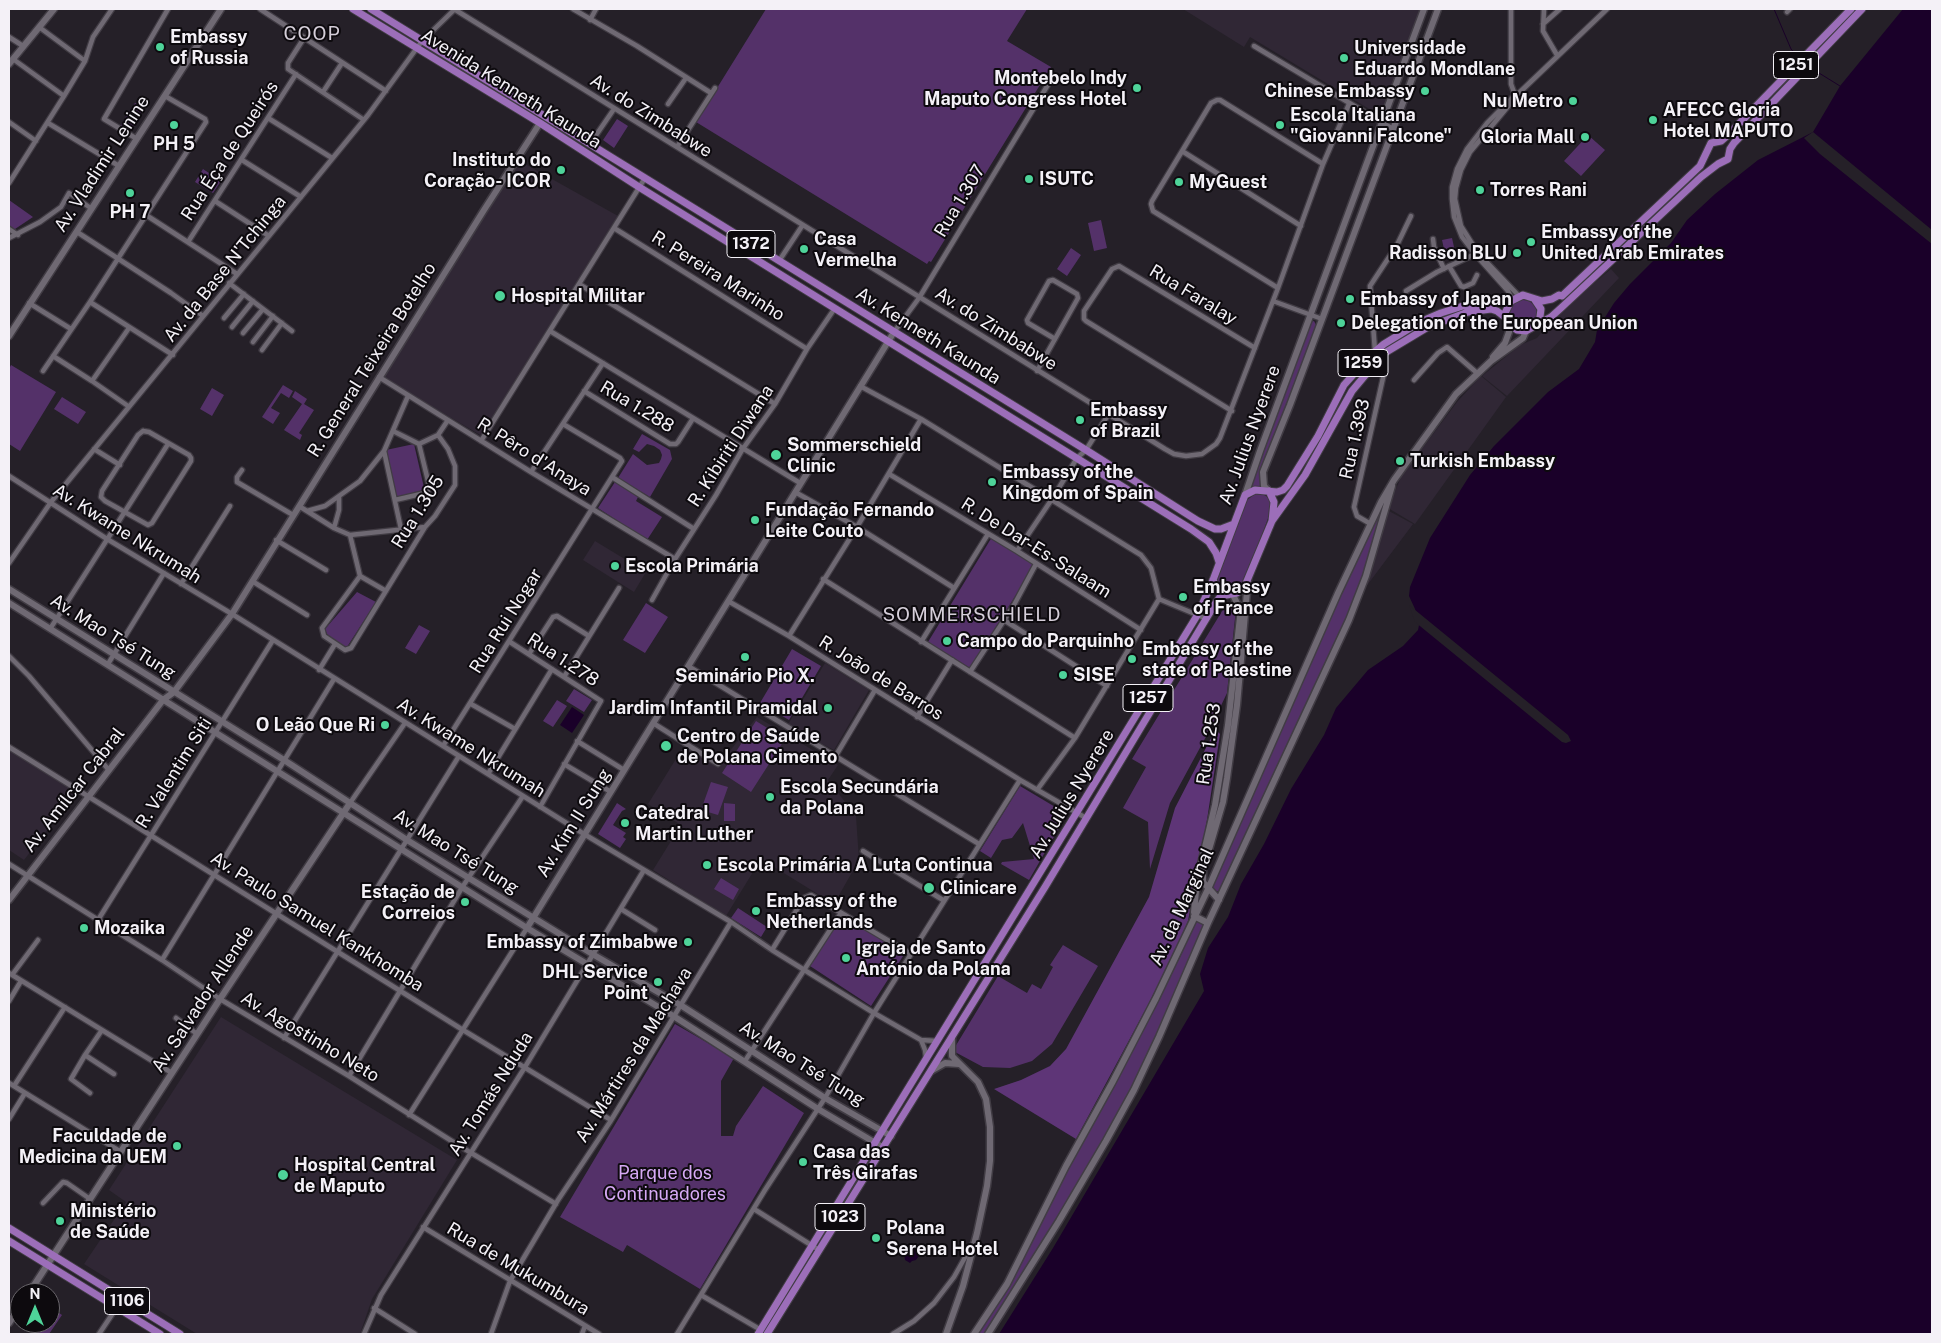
<!DOCTYPE html>
<meta charset="utf-8">
<style>
body{margin:0}
#map{position:relative;width:1941px;height:1343px;overflow:hidden;background:#252028;font-family:"Public Sans",sans-serif}
canvas{display:block}
.frame{position:absolute;inset:0;border:10px solid #f4f1f7;pointer-events:none}
.north{position:absolute;left:10px;top:1283px;width:50px;height:50px;box-sizing:border-box;background:#0d0a0e;border:1px solid #69666b;border-radius:50%;rotate:0deg;font-size:14px;font-weight:700;line-height:20px;text-align:center;color:#f4f1f7}
.north::after{content:'';display:block;margin:auto;width:18px;height:22px;background:#4ed399;clip-path:polygon(50% 0,100% 100%,50% 72%,0 100%)}
</style>
<div id="map">
<canvas width="1941" height="1343"></canvas>
<div class="frame"></div>
<div class="north">N</div>
</div>
<script>
const context = document.querySelector('canvas').getContext('2d');
context.lineJoin = 'round';
function fillPath(path, color) {
  context.fillStyle = color;
  context.fill(path, 'evenodd');
}
function shape(rows) {
  const path = new Path2D();
  for (const r of rows) {
    if (r.length === 3) {
      path.moveTo(r[0] + r[2], r[1]);
      path.arc(r[0], r[1], r[2], 0, 2 * Math.PI);
      continue;
    }
    path.moveTo(r[0], r[1]);
    for (let i = 2; i < r.length; i += 2) path.lineTo(r[i], r[i + 1]);
  }
  return path;
}
function trace(path, color, width, dash) {
  context.strokeStyle = color;
  context.lineWidth = width;
  context.lineCap = dash ? 'butt' : 'round';
  context.setLineDash(dash || []);
  context.stroke(path);
}
function label(font, color, halo, rows, align = 'center') {
  context.font = font + ' "Public Sans",sans-serif';
  context.lineWidth = 4;
  context.setLineDash([]);
  context.textBaseline = 'middle';
  context.strokeStyle = halo;
  context.fillStyle = color;
  for (const [text, x, y, turn = 0] of rows) {
    context.save();
    context.translate(x, y);
    context.rotate((+turn || 0) * Math.PI / 180);
    context.textAlign = isNaN(turn) ? turn : align;
    if (halo) context.strokeText(text, 0, 0);
    context.fillText(text, 0, 0);
    context.restore();
  }
}
fillPath(shape([
 [1183,9,1420,9,1381,116,1250,37,1244,47],
 [518,160,618,216,482,436,380,376],
 [1611,269,1619,278,1507,396,1482,376,1520,345,1537,338,1557,314],
 [1481,376,1506,397,1415,524,1388,508,1401,477,1457,402],
 [1387,510,1413,524,1365,588],
 [595,541,646,572,634,592,583,560],
 [825,663,869,690,834,750,787,726],
 [757,717,838,765,828,780,856,816,859,860,834,904,761,859,726,916,653,870,681,825,648,804,684,746,717,767],
 [9,750,77,792,24,860,9,850],
 [221,1017,457,1160,372,1299,360,1334,197,1334,84,1264,126,1202,109,1190]
]), '#302735');
fillPath(shape([
 [766,9,1027,9,1007,41,1051,67,931,262,929,261,927,264,696,122],
 [135,103,144,108,130,132,120,126],
 [617,119,628,126,614,148,603,140],
 [1588,135,1605,150,1581,176,1564,161],
 [203,169,221,181,213,193,195,182],
 [9,200,33,217,12,231,9,228],
 [1101,220,1107,248,1094,251,1088,223],
 [1452,238,1456,256,1446,258,1442,240],
 [1071,248,1081,255,1067,276,1057,269],
 [1523,314,14],
 [1314,321,1316,325,1260,476,1261,488,1249,490,1310,322],
 [11,365,56,392,20,451,9,444,9,369],
 [283,385,293,391,289,398,281,393,271,408,280,413,273,424,262,417],
 [212,388,224,395,212,416,200,409],
 [295,391,307,399,304,404,314,410,299,433,302,435,300,440,284,430,302,404,292,397],
 [62,397,86,412,78,424,54,409],
 [642,434,670,450,672,459,650,497,618,478,633,454,647,465,659,463,661,459,662,455,660,450,654,446,647,444,639,452,633,449],
 [414,444,425,492,397,498,386,450],
 [615,482,638,497,636,501,662,517,647,540,598,508],
 [1261,493,1269,498,1272,503,1271,510,1245,582,1240,589,1229,593,1218,585,1217,579,1219,570,1247,500,1255,494],
 [1382,507,1362,578,1348,616,1220,891,1214,891,1211,887,1327,624],
 [992,537,1036,563,970,668,928,642],
 [357,592,376,602,347,647,342,646,327,634,325,629],
 [646,603,668,617,645,653,623,640],
 [1227,603,1234,605,1236,609,1227,693,1208,733,1170,803,1150,869,1148,822,1123,808,1146,767,1132,759],
 [419,625,430,631,416,654,405,648],
 [792,649,821,666,789,720,760,703],
 [574,689,592,700,584,712,566,701],
 [557,700,567,706,553,727,543,721],
 [756,721,785,739,751,792,722,773],
 [711,782,728,787,718,815,701,810],
 [1020,786,1067,814,1029,880,1001,864,1002,862,1034,859,1023,823,1012,838,1002,840,991,858,980,851],
 [617,803,626,809,622,811,613,825,626,833,623,837,626,839,620,848,598,834],
 [724,803,735,804,735,821,724,821],
 [721,878,739,889,733,900,714,889],
 [738,908,767,927,761,937,731,918],
 [842,917,905,953,871,1006,810,966],
 [1199,920,1204,924,1200,935,1161,1028,1128,1096,1063,1210,985,1334,976,1334,1111,1092,1180,957,1196,922],
 [1063,945,1098,966,1052,1044,1032,1061,1010,1068,983,1067,955,1052,955,1047,998,976,1027,993,1032,984,1041,989,1053,967,1050,965],
 [675,1024,734,1058,721,1081,721,1136,733,1136,736,1126,763,1086,804,1113,700,1289,627,1245,623,1252,560,1217],
 [50,1307,62,1315,49,1334,40,1334,33,1330,38,1323,50,1323]
]), '#543169');
fillPath(shape([
 [1218,732,1220,734,1207,820,1188,921,1177,947,1148,1005,1076,1139,994,1089,1021,1080,1050,1066,1066,1049,1149,897,1175,808,1210,740,1214,734]
]), '#5e3577');
fillPath(shape([
 [1903,9,1932,9,1932,1334,999,1334,1053,1248,1204,991,1200,974,1208,948,1228,917,1241,884,1264,844,1291,789,1324,735,1336,708,1368,670,1403,646,1418,630,1419,625,1415,609,1409,596,1410,587,1430,538,1470,475,1494,446,1548,392,1579,369,1595,342,1597,330,1614,303,1630,284,1671,243,1687,220,1715,194,1758,160,1813,132,1840,86],
 [572,707,584,715,572,733,560,725],
 [914,1246,919,1249,917,1251,919,1256,916,1260,912,1261,910,1263,905,1260,904,1254,908,1247]
]), '#1a0029');
fillPath(shape([
 [1813,132,1932,230,1932,244,1820,154,1804,138],
 [1409,605,1568,735,1571,741,1566,743,1562,742,1415,622]
]), '#252028');
trace(shape([
 [1774,9,1791,49,1799,58],
 [1819,73,1840,86]
]), '#1a0029', 1);
const street = shape([
 [260,9,386,91],
 [454,9,1165,449,1174,454,1186,456,1202,454,1216,444,1220,438,1278,288,1323,164,1349,104],
 [573,9,637,46,711,93],
 [1511,9,1511,84,1515,95],
 [1544,9,1543,31,1557,55],
 [1787,12,1790,9],
 [590,20,596,9],
 [1543,24,1560,9],
 [39,27,85,61],
 [9,37,23,46],
 [304,38,288,63,288,69,364,120],
 [1254,46,1393,129],
 [13,59,64,96],
 [323,92,342,63],
 [668,104,686,78],
 [268,118,332,158],
 [9,122,36,141],
 [48,123,119,166],
 [137,139,104,119,168,9],
 [590,144,614,109],
 [677,147,715,88],
 [1182,151,1301,226],
 [242,160,301,197],
 [9,183,64,96,85,61,93,37,112,9],
 [215,201,269,236],
 [146,215,237,274],
 [614,228,807,349],
 [9,229,18,235],
 [77,232,171,293,203,316],
 [9,238,40,222,61,207,69,193,92,209],
 [1433,239,1434,247,1444,269],
 [188,242,296,74],
 [779,261,802,226],
 [1449,266,1461,286,1464,287,1473,283,1477,275],
 [229,283,292,331],
 [579,284,775,404],
 [1278,288,1153,211,1151,204,1152,201,1211,103,1217,100,1220,100,1323,164],
 [1406,291,1437,272,1475,254],
 [1519,296,1478,253,1461,226,1455,199,1456,188,1461,170,1470,152,1520,92,1607,9],
 [1512,299,1508,291,1475,254,1462,237,1454,217,1452,199,1452,187,1457,169,1467,149,1487,123,1515,95],
 [1273,301,1322,319],
 [90,302,173,355],
 [29,303,71,329],
 [224,318,244,294],
 [232,327,253,301],
 [550,331,800,483],
 [894,332,919,298,1049,83],
 [243,333,263,309],
 [253,342,273,316],
 [262,350,282,323],
 [1375,351,1370,286,1397,245,1411,216],
 [53,356,92,381,128,406],
 [43,371,90,302,206,122,205,119,165,96],
 [1037,371,1078,298,1077,294,1053,280,1049,281,1027,320,1028,323,1055,339],
 [379,377,531,472,675,559],
 [1414,380,1438,353,1447,347,1477,373],
 [92,381,129,328],
 [860,386,921,419,1141,555,1151,568,1159,599],
 [584,391,670,444,676,444,678,442,692,420],
 [1232,411,1086,321,1084,319,1084,311,1112,269,1119,266,1255,348],
 [143,431,149,432,189,455,191,458,191,461,152,523,148,525,105,501,101,497,102,491,138,435,143,431],
 [393,431,419,444,438,435],
 [481,441,645,178],
 [94,449,120,465],
 [384,451,401,529],
 [242,470,237,477,237,482,293,515],
 [531,472,603,363],
 [889,474,1017,551,1141,630],
 [9,476,107,539,232,614,584,834,731,922,772,950,874,1013,921,1040,937,1041],
 [612,477,694,529],
 [795,492,857,527,954,588],
 [395,500,425,493,428,491,429,485,419,444],
 [299,506,334,528,350,535,360,576],
 [307,511,325,506,360,481,384,451,408,396],
 [1369,523,1357,516,1354,507,1385,369,1383,354],
 [334,528,339,510,339,497],
 [350,535,425,527],
 [276,540,326,570],
 [1017,551,1054,496,1077,458,1086,450,1108,415],
 [9,563,51,502,368,115,422,41,455,9],
 [360,576,322,628,324,636,345,650,351,648,425,527,435,516,455,485,455,466,448,449,438,435,448,420],
 [360,576,386,591],
 [823,579,1075,738],
 [252,581,307,615],
 [181,584,230,506],
 [1159,599,1207,619],
 [652,600,675,559,716,495,742,450,775,404,807,349,835,308],
 [728,601,789,636,1020,780,1086,818],
 [1004,620,1107,686],
 [50,629,168,444],
 [789,636,857,527,921,419],
 [510,642,601,701,540,807],
 [921,642,988,534],
 [529,654,553,617,557,616,589,636],
 [9,656,29,676,108,769],
 [108,664,164,573],
 [688,666,979,844],
 [319,670,335,644],
 [970,672,1014,605,1036,564],
 [564,677,619,588],
 [471,704,515,729],
 [917,717,952,660],
 [653,723,718,764],
 [577,741,624,770],
 [443,746,622,461,620,458,563,424],
 [9,747,463,1030,611,1120],
 [835,757,875,690],
 [564,764,611,792],
 [488,774,552,669],
 [1037,790,1075,738,1159,599],
 [350,803,405,723],
 [863,851,943,900],
 [9,864,162,960,220,999,349,1076,458,1145,556,1204],
 [621,909,655,930],
 [98,920,273,640],
 [772,950,804,898,811,895,911,954],
 [162,960,334,679],
 [9,973,172,1073],
 [12,975,38,940],
 [9,1001,21,981],
 [176,1018,197,1034],
 [102,1030,85,1055,114,1074],
 [284,1038,459,756],
 [921,1040,925,1050,926,1057],
 [85,1055,71,1079,90,1093],
 [745,1061,841,913],
 [349,1076,463,886,523,796],
 [9,1083,121,1152],
 [14,1086,65,1007],
 [409,1115,527,928],
 [9,1119,25,1093],
 [43,1203,63,1182,67,1183,90,1199],
 [754,1209,819,1250],
 [423,1227,599,1334],
 [701,1295,761,1330],
 [374,1308,415,1334],
 [99,1334,117,1307],
 [364,1334,381,1295,525,1067,644,870],
 [491,1334,510,1281,558,1200,610,1122,731,922],
 [582,1334,585,1326],
 [677,1334,765,1190,825,1098,874,1013,1020,780],
 [893,1334,914,1321,934,1303,954,1277,972,1245]
]);
const secondary = shape([
 [9,64,54,9],
 [9,336,221,9],
 [1493,357,1505,343,1509,332,1509,324],
 [1269,491,1264,486,1263,472,1290,405,1438,9],
 [1245,495,1260,451,1424,9],
 [9,589,284,760,407,840,594,955,682,1006,825,1098,891,1136],
 [9,603,527,928,675,1017,818,1109,884,1148],
 [9,900,163,700,174,692,232,614,484,210,540,123],
 [1219,900,1203,882,1203,870,1223,802,1227,778,1237,705,1248,580],
 [1194,912,1197,881,1215,805,1228,725,1240,617,1239,607,1233,595],
 [1194,916,1208,923],
 [527,928,894,332],
 [931,1071,945,1063,959,1064],
 [29,1293,220,999,350,803],
 [9,1323,20,1306],
 [946,1334,963,1286,977,1233,987,1186,990,1161,990,1127,986,1099,978,1082,952,1056,952,1038],
 [974,1334,1007,1284,1066,1166,1112,1083,1156,998,1208,889,1338,593,1381,502,1394,480,1456,394,1491,361,1523,338,1526,331],
 [988,1334,1059,1221,1106,1141,1134,1090,1159,1037,1208,923,1349,620,1366,576,1392,486]
]);
const primary = shape([
 [353,9,540,123,639,187,1191,529,1209,542,1216,553,1219,562],
 [371,9,1086,450,1198,521,1215,529,1221,529,1234,524],
 [1851,9,1729,134,1721,141,1711,143,1700,166,1562,296,1559,295,1552,299,1542,301,1523,295,1511,301,1505,313,1509,324,1517,330,1526,331,1551,317,1561,308,1701,177,1718,164,1728,159,1730,149,1734,143,1862,9],
 [1535,300,1541,309,1539,324],
 [1272,521,1305,475,1352,391,1383,354,1428,327,1468,312,1491,309,1497,311,1506,318],
 [1213,580,1216,586,1226,595,1237,593,1244,588,1272,521,1274,502,1269,491],
 [9,1228,180,1334],
 [9,1241,160,1334],
 [758,1334,1198,614,1213,580,1245,495,1255,490,1277,492,1283,490,1287,486,1318,436,1344,385,1371,355,1384,344,1420,322,1441,313,1463,306,1511,301],
 [767,1334,1045,887,1215,604,1220,597,1226,595]
]);
trace(street, '#413c44', 7);
trace(secondary, '#413c44', 9);
trace(primary, '#413c44', 9);
trace(street, '#6f6973', 4.5);
trace(secondary, '#6f6973', 6);
trace(primary, '#9c6eb9', 7);
for (const [x, y, r, color] of [
 [160,47,5,"#4ed399"],
 [1344,58,5,"#4ed399"],
 [1137,88,5,"#4ed399"],
 [1425,91,5,"#4ed399"],
 [1573,101,5,"#4ed399"],
 [1653,120,5,"#4ed399"],
 [174,125,5,"#4ed399"],
 [1280,125,5,"#4ed399"],
 [1585,137,5,"#4ed399"],
 [561,170,5,"#4ed399"],
 [1029,179,5,"#4ed399"],
 [1179,182,5,"#4ed399"],
 [1480,190,5,"#4ed399"],
 [130,193,5,"#4ed399"],
 [1531,242,5,"#4ed399"],
 [804,249,5,"#4ed399"],
 [1517,253,5,"#4ed399"],
 [500,296,6,"#4ed399"],
 [1350,299,5,"#4ed399"],
 [1341,323,5,"#4ed399"],
 [1080,420,5,"#4ed399"],
 [776,455,6,"#4ed399"],
 [1400,461,5,"#4ed399"],
 [992,482,5,"#4ed399"],
 [755,520,5,"#4ed399"],
 [615,566,5,"#4ed399"],
 [1183,597,5,"#4ed399"],
 [947,641,5,"#4ed399"],
 [745,657,5,"#4ed399"],
 [1132,659,5,"#4ed399"],
 [1063,675,5,"#4ed399"],
 [828,708,5,"#4ed399"],
 [385,725,5,"#4ed399"],
 [666,746,6,"#4ed399"],
 [770,797,5,"#4ed399"],
 [625,823,5,"#4ed399"],
 [707,865,5,"#4ed399"],
 [929,888,6,"#4ed399"],
 [465,902,5,"#4ed399"],
 [756,911,5,"#4ed399"],
 [84,928,5,"#4ed399"],
 [688,942,5,"#4ed399"],
 [846,958,5,"#4ed399"],
 [658,982,5,"#4ed399"],
 [177,1146,5,"#4ed399"],
 [803,1162,5,"#4ed399"],
 [283,1175,6,"#4ed399"],
 [60,1221,5,"#4ed399"],
 [876,1238,5,"#4ed399"]
]) {
  const dot = new Path2D();
  dot.arc(x, y, r, 0, 2 * Math.PI);
  context.fillStyle = color;
  context.fill(dot);
  trace(dot, '#0d0a0e', 2);
}
for (const [x, y, w] of [
 [1796,65,45],
 [751,244,48],
 [1363,363,50],
 [1148,698,50],
 [840,1217,50],
 [127,1301,45]
]) {
  const box = new Path2D();
  box.roundRect(x - w / 2, y - 13.5, w, 27, 4);
  context.fillStyle = '#0d0a0e';
  context.fill(box);
  trace(box, '#f4f1f7', 1);
}
label('bold 16px', '#f4f1f7', null, [
 ["1251",1796,65],
 ["1372",751,244],
 ["1259",1363,363],
 ["1257",1148,698],
 ["1023",840,1217],
 ["1106",127,1301]
]);
label('bold 18px', '#f4f1f7', '#0d0a0e', [
 ["Embassy",170,37],
 ["of Russia",170,58],
 ["Universidade",1354,48],
 ["Eduardo Mondlane",1354,69],
 ["Montebelo Indy",1127,78,"right"],
 ["Maputo Congress Hotel",1127,99,"right"],
 ["Chinese Embassy",1415,91,"right"],
 ["Nu Metro",1563,101,"right"],
 ["AFECC Gloria",1663,110],
 ["Hotel MAPUTO",1663,131],
 ["Escola Italiana",1290,115],
 ["\"Giovanni Falcone\"",1290,136],
 ["Gloria Mall",1575,137,"right"],
 ["PH 5",174,144,"center"],
 ["Instituto do",551,160,"right"],
 ["Coração- ICOR",551,181,"right"],
 ["ISUTC",1039,179],
 ["MyGuest",1189,182],
 ["Torres Rani",1490,190],
 ["PH 7",130,212,"center"],
 ["Embassy of the",1541,232],
 ["United Arab Emirates",1541,253],
 ["Casa",814,239],
 ["Vermelha",814,260],
 ["Radisson BLU",1507,253,"right"],
 ["Hospital Militar",511,296],
 ["Embassy of Japan",1360,299],
 ["Delegation of the European Union",1351,323],
 ["Embassy",1090,410],
 ["of Brazil",1090,431],
 ["Sommerschield",787,445],
 ["Clinic",787,466],
 ["Turkish Embassy",1410,461],
 ["Embassy of the",1002,472],
 ["Kingdom of Spain",1002,493],
 ["Fundação Fernando",765,510],
 ["Leite Couto",765,531],
 ["Escola Primária",625,566],
 ["Embassy",1193,587],
 ["of France",1193,608],
 ["Campo do Parquinho",957,641],
 ["Embassy of the",1142,649],
 ["state of Palestine",1142,670],
 ["SISE",1073,675],
 ["Seminário Pio X.",745,676,"center"],
 ["Jardim Infantil Piramidal",818,708,"right"],
 ["O Leão Que Ri",375,725,"right"],
 ["Centro de Saúde",677,736],
 ["de Polana Cimento",677,757],
 ["Escola Secundária",780,787],
 ["da Polana",780,808],
 ["Catedral",635,813],
 ["Martin Luther",635,834],
 ["Escola Primária A Luta Continua",717,865],
 ["Clinicare",940,888],
 ["Estação de",455,892,"right"],
 ["Correios",455,913,"right"],
 ["Embassy of the",766,901],
 ["Netherlands",766,922],
 ["Mozaika",94,928],
 ["Embassy of Zimbabwe",678,942,"right"],
 ["Igreja de Santo",856,948],
 ["António da Polana",856,969],
 ["DHL Service",648,972,"right"],
 ["Point",648,993,"right"],
 ["Faculdade de",167,1136,"right"],
 ["Medicina da UEM",167,1157,"right"],
 ["Casa das",813,1152],
 ["Três Girafas",813,1173],
 ["Hospital Central",294,1165],
 ["de Maputo",294,1186],
 ["Ministério",70,1211],
 ["de Saúde",70,1232],
 ["Polana",886,1228],
 ["Serena Hotel",886,1249]
], 'left');
label('18px', '#f4f1f7', '#0d0a0e', [
 ["Avenida Kenneth Kaunda",511,89,32],
 ["Av. do Zimbabwe",651,116,32],
 ["Rua Éça de Queirós",230,151,-57],
 ["Av. Vladimir Lenine",102,164,-57],
 ["Rua 1.307",960,201,-59],
 ["Av. da Base N'Tchinga",225,269,-51],
 ["R. Pereira Marinho",718,276,32],
 ["Rua Faralay",1193,295,31],
 ["Av. do Zimbabwe",996,329,32],
 ["Av. Kenneth Kaunda",928,336,32],
 ["R. General Teixeira Botelho",372,360,-58],
 ["Rua 1.288",637,407,31],
 ["Av. Julius Nyerere",1250,435,-70],
 ["Rua 1.393",1355,439,-77],
 ["R. Kibiriti Diwana",731,446,-57],
 ["R. Pêro d'Anaya",534,457,32],
 ["Rua 1.305",418,512,-58],
 ["Av. Kwame Nkrumah",127,534,32],
 ["R. De Dar-Es-Salaam",1036,548,32],
 ["Rua Rui Nogar",506,621,-58],
 ["Av. Mao Tsé Tung",113,637,32],
 ["Rua 1.278",563,660,33],
 ["R. João de Barros",881,678,32],
 ["Rua 1.253",1209,744,-82],
 ["Av. Kwame Nkrumah",471,748,32],
 ["R. Valentim Siti",174,773,-58],
 ["Av. Amílcar Cabral",74,790,-52],
 ["Av. Julius Nyerere",1072,794,-59],
 ["Av. Kim II Sung",574,823,-58],
 ["Av. Mao Tsé Tung",456,852,32],
 ["Av. da Marginal",1182,907,-65],
 ["Av. Paulo Samuel Kankhomba",317,922,32],
 ["Av. Salvador Allende",203,999,-57],
 ["Av. Agostinho Neto",310,1037,31],
 ["Av. Mártires da Machava",634,1055,-58],
 ["Av. Mao Tsé Tung",802,1064,32],
 ["Av. Tomás Nduda",491,1094,-58],
 ["Rua de Mukumbura",518,1269,31]
]);
label('18px', '#d6a9f5', '#0d0a0e', [
 ["Parque dos",665,1173],
 ["Continuadores",665,1194]
]);
context.letterSpacing = '1px';
label('19px', '#d5ced9', '#0d0a0e', [
 ["COOP",312,34],
 ["SOMMERSCHIELD",972,615]
]);
context.letterSpacing = '0px';
</script>
